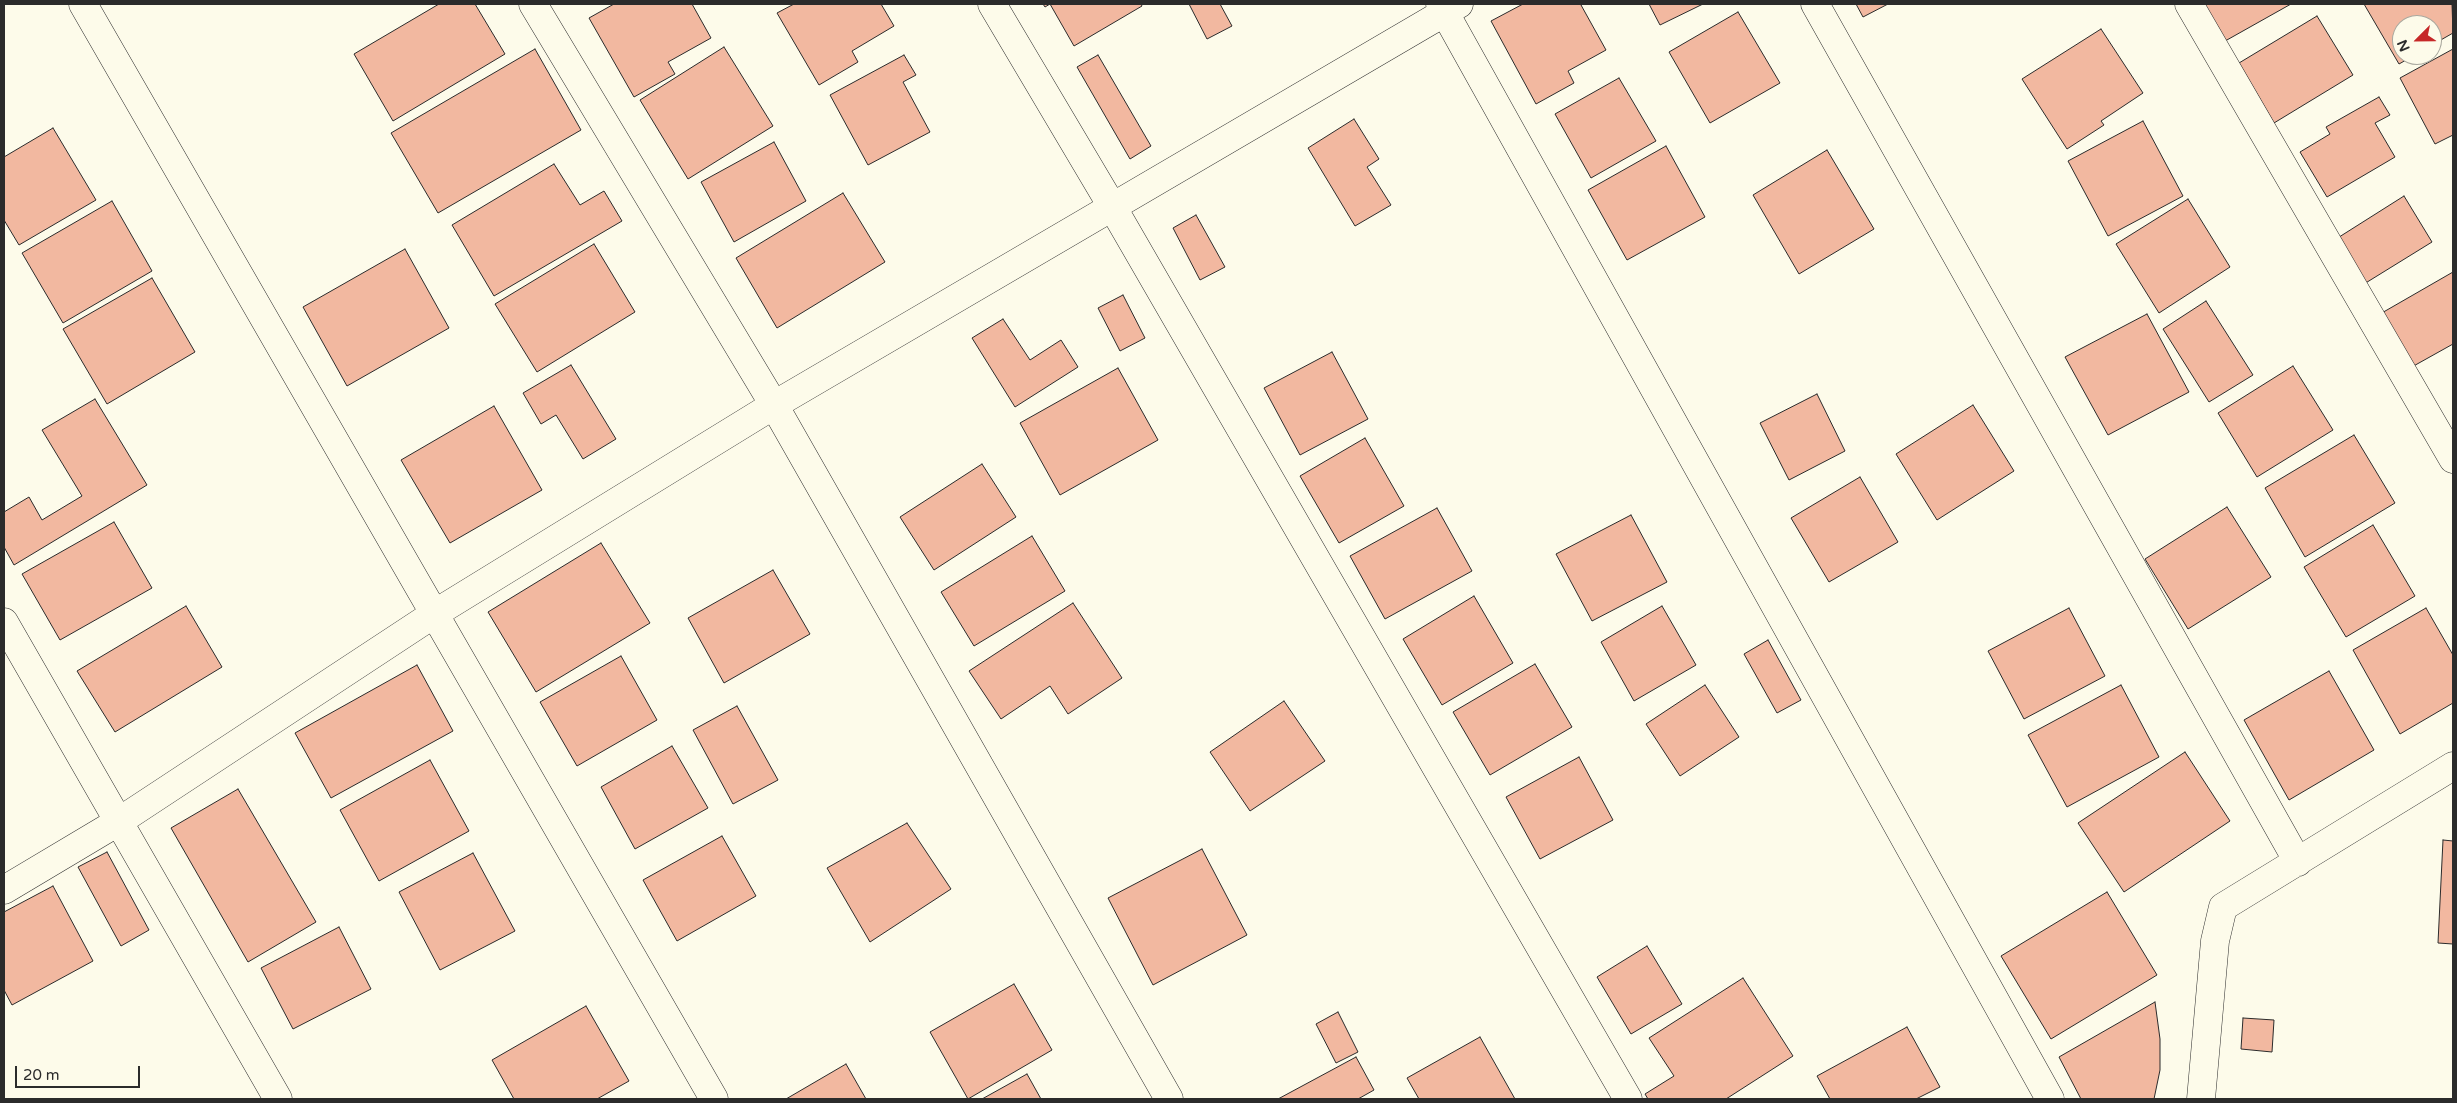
<!DOCTYPE html>
<style>
body{margin:0}
#map{position:relative;width:2457px;height:1103px;overflow:hidden;background:#fdfbea;font-family:"Varela Round",sans-serif}
canvas{display:block}
.frame{position:absolute;inset:0;border:5px solid #2b2b2b;pointer-events:none}
.north{position:absolute;left:2392px;top:15px;width:50px;height:50px;box-sizing:border-box;background:#fdfbea;border:1px solid #a9a89e;border-radius:50%;rotate:247deg;font-size:14px;font-weight:700;line-height:20px;text-align:center;color:#2b2b2b}
.north::after{content:'';display:block;margin:auto;width:18px;height:22px;background:#c62828;clip-path:polygon(50% 0,100% 100%,50% 72%,0 100%)}
.scale{position:absolute;left:15px;top:1066px;width:125px;height:22px;box-sizing:border-box;border:2px solid #2b2b2b;border-top:0;padding-left:6px;font-size:15px;line-height:18px;white-space:nowrap;color:#2b2b2b;-webkit-text-stroke:4px #fdfbea;paint-order:stroke}
</style>
<div id="map">
<canvas width="2457" height="1103"></canvas>
<div class="frame"></div>
<div class="north">N</div>
<div class="scale">20 m</div>
</div>
<script>
const context = document.querySelector('canvas').getContext('2d');
context.lineJoin = 'round';
function fillPath(path, color) {
  context.fillStyle = color;
  context.fill(path, 'evenodd');
}
function shape(rows) {
  const path = new Path2D();
  for (const r of rows) {
    path.moveTo(r[0], r[1]);
    for (let i = 2; i < r.length; i += 2) path.lineTo(r[i], r[i + 1]);
  }
  return path;
}
function trace(path, color, width, dash) {
  context.strokeStyle = color;
  context.lineWidth = width;
  context.lineCap = dash ? 'butt' : 'round';
  context.setLineDash(dash || []);
  context.stroke(path);
}
const building = shape([
 [439,4,475,4,505,54,393,121,354,54,439,4],
 [614,4,692,4,711,38,668,62,675,74,634,97,589,18,614,4],
 [794,4,881,4,894,26,852,51,858,62,819,85,777,13,794,4],
 [1043,4,1141,4,1142,6,1074,46,1050,4,1045,7,1043,4],
 [1189,4,1220,4,1232,26,1207,39,1189,4],
 [1523,4,1584,4,1581,5,1606,50,1568,71,1574,83,1536,104,1491,21,1523,4],
 [1649,4,1703,4,1660,25,1649,4],
 [1856,4,1888,4,1863,17,1856,4],
 [2195,4,2291,4,2218,45,2195,4],
 [2364,4,2452,4,2453,33,2432,45,2432,25,2402,25,2402,55,2415,55,2399,64,2364,4],
 [1738,12,1780,83,1710,123,1669,52,1738,12],
 [2317,16,2353,75,2274,123,2239,63,2317,16],
 [2101,29,2143,93,2101,121,2104,125,2067,149,2022,79,2101,29],
 [724,47,773,126,688,179,640,100,724,47],
 [535,49,581,130,438,213,391,133,535,49],
 [2453,49,2453,135,2435,144,2400,78,2453,49],
 [904,55,916,75,903,82,930,132,868,165,830,95,904,55],
 [1098,55,1151,146,1130,159,1077,67,1098,55],
 [1619,78,1656,141,1591,178,1555,114,1619,78],
 [2379,97,2390,115,2375,123,2395,157,2327,197,2300,152,2330,134,2326,127,2379,97],
 [1354,119,1379,159,1367,167,1391,205,1355,226,1308,148,1354,119],
 [2143,121,2183,196,2108,236,2068,161,2143,121],
 [53,128,96,200,19,245,4,220,4,157,53,128],
 [774,142,806,201,734,242,701,182,774,142],
 [1666,146,1705,217,1627,260,1588,190,1666,146],
 [1827,150,1874,229,1799,274,1753,195,1827,150],
 [554,164,580,205,604,191,622,221,494,296,452,225,554,164],
 [843,193,885,262,777,328,736,258,843,193],
 [2404,196,2432,242,2364,284,2336,239,2404,196],
 [2188,199,2230,267,2159,313,2116,244,2188,199],
 [112,201,152,271,63,323,22,253,112,201],
 [1196,215,1225,267,1200,280,1173,228,1196,215],
 [594,244,635,312,537,372,495,304,594,244],
 [405,249,449,328,347,386,303,307,405,249],
 [2453,272,2453,344,2410,368,2380,314,2453,272],
 [152,278,195,352,107,404,63,329,152,278],
 [1123,295,1145,338,1120,351,1098,308,1123,295],
 [2206,301,2253,375,2209,402,2163,329,2206,301],
 [2147,314,2189,392,2108,435,2065,357,2147,314],
 [1003,319,1030,360,1061,340,1078,367,1015,407,972,338,1003,319],
 [1332,352,1368,419,1300,455,1264,388,1332,352],
 [571,365,616,439,583,459,556,415,541,424,523,393,571,365],
 [2293,366,2333,430,2257,477,2218,413,2293,366],
 [1118,368,1158,440,1060,495,1020,423,1118,368],
 [1817,394,1845,451,1789,480,1760,423,1817,394],
 [95,399,147,485,14,565,4,547,4,512,29,497,42,520,82,496,42,430,95,399],
 [1973,405,2014,471,1937,520,1896,454,1973,405],
 [494,406,542,490,450,543,401,460,494,406],
 [2354,435,2395,503,2305,557,2265,488,2354,435],
 [1365,438,1404,506,1339,543,1300,476,1365,438],
 [982,464,1016,517,934,570,900,517,982,464],
 [1860,477,1898,542,1829,582,1791,518,1860,477],
 [2227,507,2271,577,2188,629,2145,559,2227,507],
 [1437,508,1472,571,1385,619,1350,556,1437,508],
 [1631,515,1667,582,1592,621,1556,554,1631,515],
 [114,522,152,588,60,640,22,574,114,522],
 [2373,525,2415,596,2346,637,2304,567,2373,525],
 [1032,536,1065,591,974,646,941,592,1032,536],
 [601,543,650,623,536,692,488,612,601,543],
 [773,570,810,634,724,683,688,618,773,570],
 [1474,596,1513,663,1442,705,1403,639,1474,596],
 [1073,603,1122,678,1068,714,1050,686,1001,719,969,671,1073,603],
 [186,606,222,667,115,732,77,671,186,606],
 [1662,606,1696,665,1634,701,1601,642,1662,606],
 [2069,608,2105,676,2024,719,1988,651,2069,608],
 [2426,608,2453,655,2453,703,2400,734,2353,650,2426,608],
 [1768,640,1801,700,1777,713,1744,654,1768,640],
 [621,656,657,720,577,766,540,702,621,656],
 [1535,664,1572,727,1490,775,1453,712,1535,664],
 [417,665,453,731,331,798,295,733,417,665],
 [2329,671,2374,750,2289,800,2244,720,2329,671],
 [1705,685,1739,737,1680,776,1646,724,1705,685],
 [2121,685,2159,757,2067,807,2028,735,2121,685],
 [1284,701,1325,761,1250,811,1210,752,1284,701],
 [737,706,778,780,733,804,693,730,737,706],
 [672,746,708,808,635,849,601,787,672,746],
 [2185,752,2230,821,2124,892,2078,823,2185,752],
 [1579,757,1613,820,1540,859,1506,797,1579,757],
 [430,760,469,831,379,881,340,810,430,760],
 [238,789,316,922,248,962,171,828,238,789],
 [907,823,951,889,870,942,827,868,907,823],
 [722,836,756,896,677,941,643,880,722,836],
 [2443,840,2453,841,2453,944,2438,943,2443,840],
 [1202,849,1247,935,1153,985,1108,898,1202,849],
 [107,852,149,930,121,946,78,867,107,852],
 [473,853,515,931,440,970,399,892,473,853],
 [53,886,93,961,12,1005,4,990,4,912,53,886],
 [2107,892,2157,975,2051,1039,2001,956,2107,892],
 [339,927,371,989,293,1029,261,968,339,927],
 [1647,946,1682,1004,1631,1034,1597,977,1647,946],
 [1743,978,1793,1056,1726,1099,1648,1099,1645,1094,1674,1076,1649,1038,1743,978],
 [1014,984,1052,1050,968,1099,930,1032,1014,984],
 [2155,1002,2160,1039,2160,1070,2154,1099,2081,1099,2059,1057,2155,1002],
 [586,1006,629,1081,597,1099,514,1099,492,1060,586,1006],
 [1338,1012,1358,1052,1336,1063,1316,1024,1338,1012],
 [2243,1018,2274,1020,2272,1052,2241,1049,2243,1018],
 [1907,1027,1940,1087,1916,1099,1830,1099,1817,1076,1907,1027],
 [1480,1037,1515,1099,1419,1099,1407,1078,1480,1037],
 [1356,1057,1374,1090,1358,1099,1278,1099,1356,1057],
 [846,1064,866,1099,786,1099,846,1064],
 [1027,1074,1041,1099,982,1099,1027,1074]
]);
fillPath(building, '#f2b8a0');
trace(building, '#2b2b2b', 1);
const minor = shape([
 [83,4,714,1099],
 [533,4,774,405,1169,1099],
 [992,4,1113,208,1628,1099],
 [1440,4,2050,1099],
 [1815,4,2298,862],
 [2189,4,2453,459],
 [4,622,278,1099],
 [4,890,118,822,434,614,774,405,1459,4],
 [2201,1099,2215,941,2223,907,2453,766]
]);
trace(minor, '#2b2b2b', 29);
trace(minor, '#fdfbea', 28);
</script>
